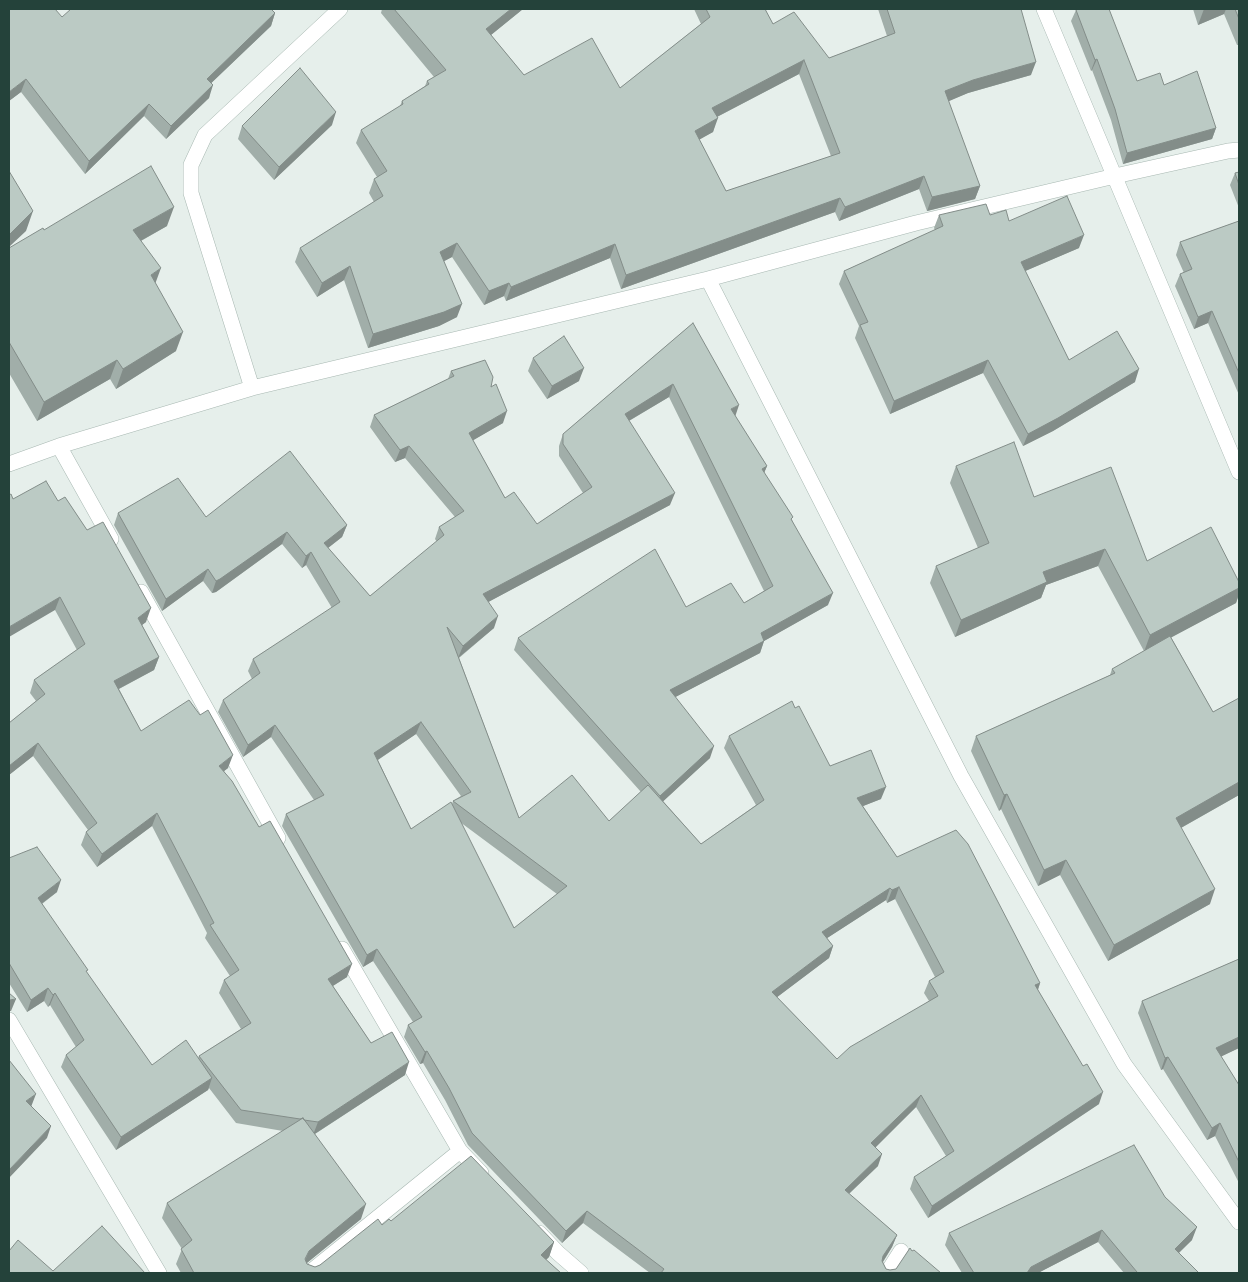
<!DOCTYPE html>
<style>
body{margin:0}
#map{position:relative;width:1248px;height:1282px;overflow:hidden;background:#e6efeb;font-family:"Titillium Web",sans-serif}
canvas{display:block}
.frame{position:absolute;inset:0;border:10px solid #24423a;pointer-events:none}
</style>
<div id="map">
<canvas width="1248" height="1282"></canvas>
<div class="frame"></div>
</div>
<script>
const context = document.querySelector('canvas').getContext('2d');
context.lineJoin = 'round';
function shape(rows) {
  const path = new Path2D();
  for (const r of rows) {
    path.moveTo(r[0], r[1]);
    for (let i = 2; i < r.length; i += 2) path.lineTo(r[i], r[i + 1]);
  }
  return path;
}
function trace(path, color, width, dash) {
  context.strokeStyle = color;
  context.lineWidth = width;
  context.lineCap = dash ? 'butt' : 'round';
  context.setLineDash(dash || []);
  context.stroke(path);
}
function fillPath(path, color) {
  context.fillStyle = color;
  context.fill(path, 'evenodd');
}
const minor = shape([
 [1044,9,1239,472],
 [708,279,961,776,1124,1064,1239,1222],
 [252,388,191,193,191,165,205,135,340,9],
 [59,446,111,539],
 [9,464,59,446,252,388,708,279,916,223,1115,176,1228,151,1239,150],
 [141,592,278,838],
 [342,949,460,1151,481,1173],
 [9,1020,159,1273],
 [539,1233,558,1253,581,1273],
 [309,1273,460,1151],
 [887,1273,901,1251]
]);
trace(minor, '#a8b8b2', 16);
trace(minor, '#fff', 15);
fillPath(shape([
 [382,9,523,9,491,35,524,75,620,88,701,24,694,9,765,9,773,24,829,58,887,36,878,9,1021,9,1031,75,968,93,948,101,980,186,975,199,927,211,919,189,839,221,835,212,621,289,610,258,506,301,504,296,484,305,452,257,444,261,457,317,439,326,368,348,344,280,317,297,295,262,300,248,374,202,369,193,374,179,377,177,356,143,361,130,400,106,402,101,425,86,427,81,434,77,381,13],
 [799,74,831,156,726,191,699,139,713,132,717,117],
 [1193,9,1239,9,1239,45,1237,45,1224,14,1198,25],
 [1076,10,1137,81,1164,85,1216,128,1212,139,1123,164,1111,120,1092,70,1091,71,1071,21],
 [275,13,271,26,211,83,209,98,166,139,144,116,85,174,21,92,9,101,62,17],
 [332,125,274,180,238,139,242,126],
 [1239,172,1239,208,1230,185,1235,173],
 [939,215,990,215,1009,221,1079,248,1025,271,1069,360,1135,382,1053,431,1023,446,983,373,890,414,855,338,859,326,839,284,844,271,935,230,934,228],
 [1239,221,1239,395,1208,323,1194,329,1175,286,1180,274,1184,273,1176,255,1180,242],
 [167,226,141,241,155,283,176,351,116,389,110,379,37,421,9,373,9,248,44,230],
 [693,323,735,416,767,466,764,473,792,520,828,605,764,641,760,653,675,697,710,758,663,801,701,844,756,805,724,748,729,736,795,708,830,766,881,799,863,806,897,857,1040,983,1038,990,1099,1104,928,1218,910,1189,914,1177,946,1156,916,1107,875,1147,878,1166,849,1194,897,1235,892,1247,883,1262,886,1269,890,1270,896,1269,912,1251,941,1273,650,1273,583,1223,562,1243,468,1145,445,1100,423,1063,420,1064,404,1037,408,1025,413,1022,373,961,363,967,282,826,286,814,314,800,271,737,243,757,218,712,223,700,252,679,248,671,253,659,332,608,306,565,302,568,282,544,216,592,212,593,203,581,162,611,114,525,118,513,206,517,347,525,342,537,328,548,370,596,437,542,435,539,439,527,455,517,405,458,395,462,370,427,374,415,448,379,451,371,491,387,503,423,473,440,505,498,537,524,583,493,559,456,559,446,563,434],
 [669,397,764,591,744,603,518,638,514,650,641,792,609,821,519,818,459,658,494,628,488,602,670,505,629,421],
 [416,734,461,796,453,801,452,804,411,829,378,760],
 [460,822,557,894,514,928],
 [895,899,935,977,929,981,924,993,929,1001,837,1059,777,997,829,958,833,946,827,938,886,900,887,903],
 [533,358,579,381,547,399,528,371],
 [956,466,1034,497,1147,561,1239,582,1239,594,1236,603,1171,637,1213,712,1239,698,1239,795,1181,828,1210,904,1108,961,1060,875,1038,886,1001,809,999,811,971,751,976,736,1110,675,1112,669,1144,651,1098,566,1046,585,1041,598,955,637,930,583,936,566,978,548,950,483],
 [13,499,58,501,146,622,142,625,159,657,154,670,119,689,141,731,228,768,224,771,347,977,333,986,371,1043,405,1075,315,1134,361,1219,307,1263,307,1264,315,1267,320,1265,382,1225,391,1221,554,1242,549,1257,546,1260,561,1273,181,1273,176,1264,182,1249,162,1218,167,1203,283,1131,236,1123,209,1088,208,1090,116,1150,61,1067,66,1055,76,1047,50,1005,48,1007,44,1001,27,1012,9,983,9,858,57,892,42,904,87,973,152,1065,198,1058,199,1056,241,1029,219,993,224,980,230,976,205,938,207,933,152,826,97,867,81,845,86,832,88,830,33,756,9,775,9,723,36,701,30,693,34,680,77,650,55,610],
 [1239,959,1239,1048,1221,1056,1239,1086,1239,1183,1215,1136,1207,1140,1163,1069,1161,1070,1138,1013,1142,1001],
 [1165,1197,1192,1240,1179,1253,1199,1273,1124,1273,1098,1242,1038,1273,962,1273,945,1245,949,1233]
]), '#a1aea9');
fillPath(shape([
 [511,9,523,9,481,43,486,29],
 [1204,9,1226,9,1224,14,1198,25],
 [275,13,271,26,203,91,207,79],
 [1097,59,1092,70,1091,71,1095,60],
 [804,60,799,74,707,122,712,108],
 [1036,62,1031,75,968,93,940,105,945,91,973,80],
 [26,79,21,92,9,101,9,92],
 [213,85,209,98,166,139,171,126],
 [149,104,144,116,85,174,89,161],
 [336,112,332,125,274,180,279,167],
 [718,118,713,132,690,145,695,131],
 [1216,128,1212,139,1123,164,1127,153],
 [924,176,919,189,839,221,845,207],
 [980,186,975,199,927,211,932,197],
 [840,198,835,212,621,289,626,275],
 [174,207,167,226,126,249,133,230],
 [33,211,26,231,9,247,9,235],
 [1084,235,1079,248,1016,275,1021,262],
 [457,243,452,257,435,266,440,252],
 [615,244,610,258,506,301,511,287],
 [350,266,344,280,317,297,322,283],
 [161,268,154,287,151,275],
 [509,283,504,296,484,305,489,291],
 [462,304,457,317,439,326,368,348,373,334],
 [1212,311,1208,323,1194,329,1198,317],
 [183,332,176,351,116,389,123,369],
 [117,360,110,379,37,421,44,402],
 [988,360,983,373,890,414,894,401],
 [584,368,579,381,547,399,552,386],
 [1139,369,1135,382,1053,431,1023,446,1028,434],
 [673,384,669,397,620,426,625,414],
 [739,405,735,417,731,409],
 [507,411,503,423,465,445,469,433],
 [409,446,405,458,395,462,400,450],
 [767,466,762,478,762,469],
 [675,493,670,505,479,607,483,594],
 [347,525,342,537,319,555,324,543],
 [287,532,282,544,216,592,212,593,216,581],
 [1105,549,1098,566,1046,585,1041,598,955,637,961,620,1043,572],
 [311,552,306,565,302,568,306,556],
 [208,569,203,581,162,611,166,599],
 [1239,588,1239,594,1236,603,1144,652,1150,635],
 [833,593,828,605,764,641,760,653,666,702,670,690,761,633],
 [60,597,55,610,9,637,9,627],
 [151,608,146,622,134,631,138,618],
 [498,616,494,628,458,658,463,646],
 [159,657,154,670,109,694,114,681],
 [421,722,416,734,370,765,374,753],
 [275,725,271,737,243,757,248,745],
 [38,743,33,756,9,775,9,766],
 [714,746,710,758,656,808,660,796],
 [233,755,228,768,214,779,219,766],
 [1239,782,1239,795,1170,834,1176,818],
 [886,787,881,799,853,810,857,798],
 [1007,794,1001,809,999,811,1004,795],
 [157,813,152,826,97,867,102,854],
 [1066,860,1060,875,1038,886,1044,870],
 [61,880,57,892,33,910,38,898],
 [899,887,895,899,887,903,892,890],
 [890,888,886,900,818,944,822,932],
 [1215,889,1210,904,1108,961,1114,945],
 [833,946,829,958,768,1004,772,992],
 [377,949,373,961,363,967,367,955],
 [352,964,347,977,323,992,328,979],
 [1040,983,1036,995,1035,985],
 [48,988,44,1001,27,1012,31,1000],
 [55,993,50,1005,48,1007,53,995],
 [16,999,11,1011,9,1011,9,1000],
 [1239,1037,1239,1048,1212,1061,1216,1048],
 [427,1051,423,1063,420,1064,425,1052],
 [1168,1057,1163,1069,1161,1070,1165,1058],
 [409,1062,405,1075,313,1135,318,1122],
 [212,1078,208,1090,116,1150,121,1137],
 [1103,1092,1099,1104,928,1218,932,1206],
 [36,1094,31,1107,26,1101],
 [921,1095,916,1107,867,1156,871,1143],
 [1220,1123,1215,1136,1207,1140,1212,1128],
 [51,1126,47,1138,9,1178,9,1170],
 [882,1154,878,1166,840,1202,845,1190],
 [366,1204,361,1219,303,1266,309,1251],
 [587,1211,583,1223,562,1243,566,1231],
 [1197,1227,1192,1240,1170,1261,1175,1249],
 [1102,1230,1098,1242,1038,1273,1027,1273,1031,1267],
 [897,1235,892,1247,879,1268,883,1256],
 [554,1242,549,1257,535,1270,541,1255]
]), '#838d89');
const building = shape([
 [9,9,55,9,62,17,71,9,271,9,275,13,207,79,213,85,171,126,149,104,89,161,26,79,9,92,9,9],
 [394,9,511,9,486,29,524,75,592,38,620,88,710,17,706,9,765,9,773,24,794,12,829,58,895,33,887,9,1021,9,1036,62,973,80,945,91,980,186,932,197,924,176,845,207,840,198,626,275,615,244,511,287,509,283,489,291,457,243,440,252,462,304,444,312,373,334,350,266,322,283,300,248,383,196,374,179,387,171,361,130,403,104,402,101,429,84,427,81,446,70,394,9],
 [804,60,840,153,726,191,695,131,718,118,712,108,804,60],
 [1079,9,1109,9,1137,81,1160,73,1164,85,1197,71,1216,128,1127,153,1115,109,1097,59,1095,60,1076,10,1079,9],
 [1235,9,1239,9,1239,19,1235,9],
 [300,68,336,112,279,167,242,126,300,68],
 [151,166,174,207,133,230,161,268,151,275,183,332,123,369,117,360,44,402,9,342,9,248,43,228,44,230,151,166],
 [9,171,33,211,9,235,9,171],
 [1239,172,1239,185,1235,173,1239,172],
 [1067,196,1084,235,1021,262,1069,360,1117,331,1139,369,1058,418,1028,434,988,360,894,401,860,325,868,322,844,271,943,226,939,215,986,204,990,215,1006,210,1009,221,1067,196],
 [1239,221,1239,373,1212,311,1198,317,1180,274,1192,269,1180,242,1239,221],
 [693,323,739,405,731,409,767,466,762,469,793,517,791,519,833,593,761,633,764,641,670,690,714,746,660,796,518,638,655,549,686,607,731,583,744,603,773,586,673,384,625,414,675,493,483,594,498,616,463,646,447,627,519,818,572,775,609,821,648,785,701,844,764,800,729,736,792,701,795,708,799,706,830,766,871,750,886,787,857,798,897,857,956,830,968,844,1040,983,1035,985,1083,1066,1087,1064,1103,1092,932,1206,914,1177,954,1151,921,1095,871,1143,882,1154,845,1190,897,1235,883,1256,882,1261,886,1269,890,1270,896,1269,910,1248,912,1251,914,1250,941,1273,661,1273,664,1269,587,1211,566,1231,472,1133,449,1088,427,1051,425,1052,408,1025,422,1017,377,949,367,955,286,814,324,795,275,725,248,745,223,700,260,673,253,659,340,602,311,552,306,556,287,532,220,579,216,581,208,569,166,599,118,513,178,478,206,517,290,451,347,525,324,543,370,596,444,535,439,527,464,511,409,446,400,450,374,415,454,376,451,371,485,360,493,377,491,387,496,384,507,411,469,433,505,498,514,492,537,524,592,487,563,444,563,434,693,323],
 [421,722,471,792,453,801,567,886,514,928,451,802,411,829,374,753,421,722],
 [899,887,944,972,929,981,938,996,850,1047,837,1059,772,992,833,946,822,932,890,888,892,890,899,887],
 [564,336,584,368,552,386,533,358,564,336],
 [1014,442,1034,497,1111,467,1147,561,1211,527,1239,582,1239,588,1150,635,1105,549,1043,572,1047,582,961,620,936,566,989,543,956,466,1014,442],
 [46,481,58,501,65,497,87,530,103,522,151,608,138,618,159,657,114,681,141,731,189,700,200,715,208,710,233,755,219,766,232,781,259,827,270,821,352,964,328,979,371,1043,392,1032,409,1062,318,1122,304,1120,303,1118,300,1119,241,1110,199,1056,251,1023,224,980,239,970,210,925,214,923,157,813,102,854,86,832,97,823,38,743,9,766,9,723,45,694,34,680,85,644,60,597,9,627,9,495,11,494,13,499,46,481],
 [1170,636,1213,712,1239,698,1239,782,1176,818,1215,889,1114,945,1066,860,1044,870,1007,794,1004,795,976,736,1115,673,1112,669,1170,636],
 [37,847,61,880,38,898,88,970,86,971,152,1065,186,1040,212,1078,121,1137,66,1055,84,1040,55,993,53,995,48,988,31,1000,9,963,9,858,37,847],
 [1239,959,1239,1037,1216,1048,1239,1085,1239,1162,1220,1123,1212,1128,1168,1057,1165,1058,1142,1001,1239,959],
 [9,993,16,999,9,1000,9,993],
 [9,1060,36,1094,26,1101,51,1126,9,1170,9,1060],
 [303,1118,366,1204,309,1251,305,1259,307,1264,315,1267,320,1265,378,1219,382,1225,389,1219,391,1221,471,1156,554,1242,541,1255,561,1273,194,1273,181,1249,192,1240,167,1203,303,1118],
 [1134,1145,1165,1197,1197,1227,1175,1249,1199,1273,1136,1273,1137,1272,1102,1230,1031,1267,1027,1273,974,1273,949,1233,1134,1145],
 [102,1226,145,1273,9,1273,9,1251,18,1240,53,1271,102,1226]
]);
fillPath(building, '#bbcac4');
trace(building, '#838d89', 1);
</script>
